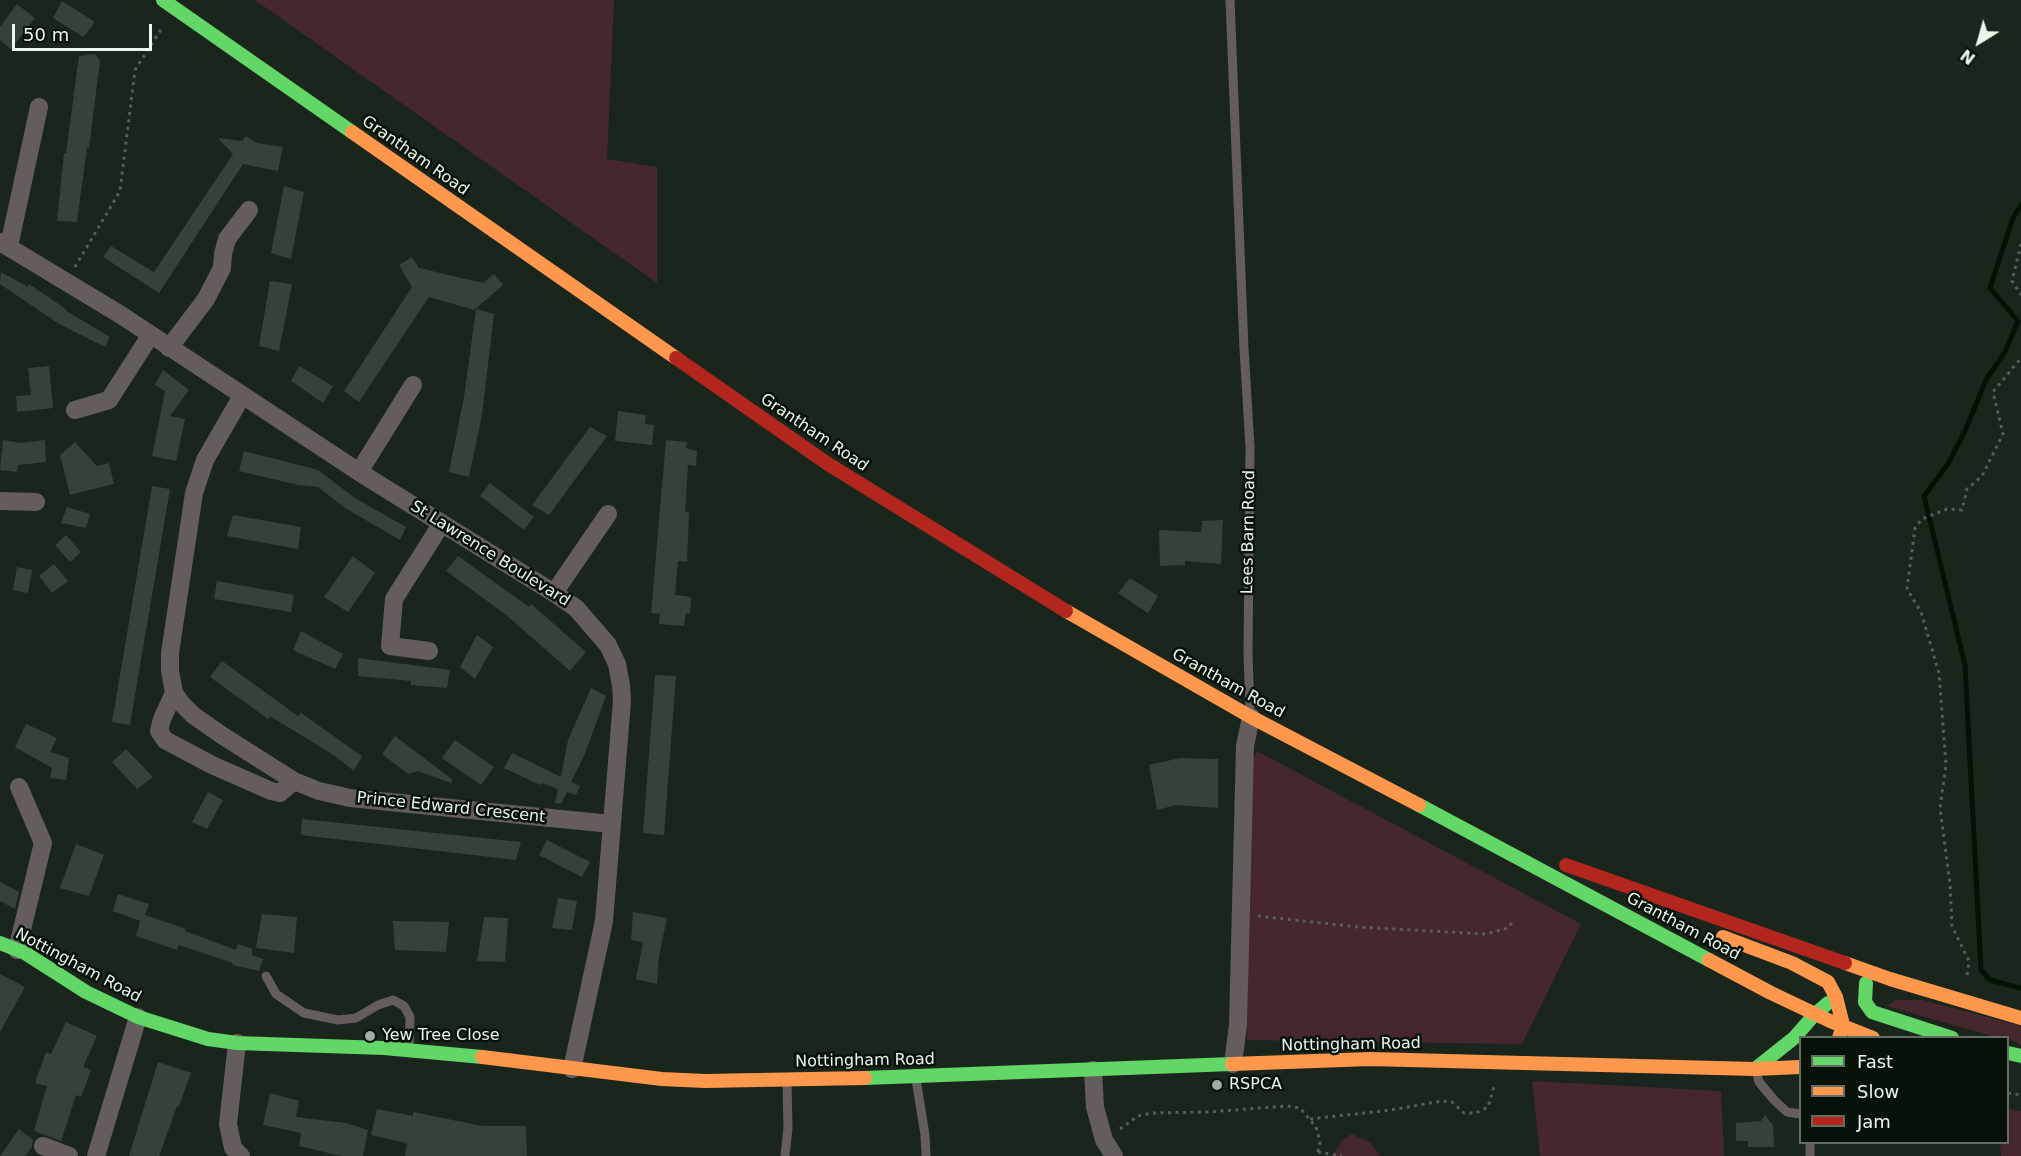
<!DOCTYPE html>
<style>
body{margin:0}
#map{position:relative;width:2021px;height:1156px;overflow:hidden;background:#1a261c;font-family:"DejaVu Sans",sans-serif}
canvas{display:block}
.legend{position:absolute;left:1799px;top:1036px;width:210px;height:108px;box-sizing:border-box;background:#081209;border:2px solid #626e63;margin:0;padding:8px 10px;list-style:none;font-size:18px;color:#eaf8eb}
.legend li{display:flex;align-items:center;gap:12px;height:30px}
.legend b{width:30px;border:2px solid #626e63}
.north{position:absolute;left:1949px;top:12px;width:60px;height:60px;-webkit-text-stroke:4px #081209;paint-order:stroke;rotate:217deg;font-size:16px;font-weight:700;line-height:24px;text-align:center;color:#eaf8eb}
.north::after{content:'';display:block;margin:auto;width:21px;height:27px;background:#eaf8eb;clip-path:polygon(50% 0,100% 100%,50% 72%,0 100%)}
.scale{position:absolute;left:12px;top:24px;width:140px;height:27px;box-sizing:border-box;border:3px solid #eaf8eb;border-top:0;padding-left:8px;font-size:18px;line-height:21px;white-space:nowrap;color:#eaf8eb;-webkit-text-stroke:4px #081209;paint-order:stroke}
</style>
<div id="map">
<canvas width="2021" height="1156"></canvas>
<ul class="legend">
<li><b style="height:8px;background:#63d668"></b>Fast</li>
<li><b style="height:8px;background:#ff974d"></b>Slow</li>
<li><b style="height:8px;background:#b3261e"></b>Jam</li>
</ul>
<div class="north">N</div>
<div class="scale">50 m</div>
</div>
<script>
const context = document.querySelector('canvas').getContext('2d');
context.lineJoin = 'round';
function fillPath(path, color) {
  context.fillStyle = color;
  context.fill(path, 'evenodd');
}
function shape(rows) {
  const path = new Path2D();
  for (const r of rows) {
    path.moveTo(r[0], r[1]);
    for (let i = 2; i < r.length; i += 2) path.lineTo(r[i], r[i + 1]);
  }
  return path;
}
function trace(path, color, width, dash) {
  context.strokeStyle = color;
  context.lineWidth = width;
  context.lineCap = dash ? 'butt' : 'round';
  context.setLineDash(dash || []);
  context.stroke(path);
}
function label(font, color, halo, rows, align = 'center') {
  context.font = font + ' "DejaVu Sans",sans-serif';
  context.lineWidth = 5;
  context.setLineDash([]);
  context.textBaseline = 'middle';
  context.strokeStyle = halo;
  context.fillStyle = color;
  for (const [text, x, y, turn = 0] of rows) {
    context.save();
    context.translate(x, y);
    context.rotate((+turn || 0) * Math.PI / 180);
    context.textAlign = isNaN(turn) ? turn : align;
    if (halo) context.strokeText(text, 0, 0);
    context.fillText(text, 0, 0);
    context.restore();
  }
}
fillPath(shape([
 [255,0,614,0,607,159,657,167,657,283],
 [1257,751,1581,924,1522,1044,1247,1040,1249,770],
 [1896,1000,1923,1000,2021,1026,2021,1045,2008,1038,1995,1037,1887,1006],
 [1532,1081,1721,1091,1724,1156,1540,1156],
 [2008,1109,2021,1111,2021,1156,2001,1156,2000,1143,2008,1142],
 [1352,1134,1371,1143,1380,1156,1332,1156,1342,1141]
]), '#46282c');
trace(shape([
 [2021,205,2013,218,1990,288,2018,321,2005,352,1986,380,1965,431,1948,464,1924,496,1965,665,1981,970,1990,980,2021,988]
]), '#021304', 5);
fillPath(shape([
 [62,1,95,22,83,37,53,18],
 [17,4,35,18,11,49,0,40,0,27],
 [95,54,100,61,89,148,87,147,77,222,57,221,64,153,66,153,79,56],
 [246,136,257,143,283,147,278,171,243,164,159,293,103,257,111,246,154,272,233,154,218,138,242,141],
 [284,186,304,192,291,259,271,253],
 [412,257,419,268,483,283,494,274,503,285,474,310,429,297,359,402,344,391,412,287,399,265],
 [1,272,28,287,29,284,66,309,65,310,110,337,105,347,59,324,0,284],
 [270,281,292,284,279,351,259,346],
 [476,309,494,314,482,415,469,477,449,472,464,397],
 [49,366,53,408,17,412,16,396,31,395,28,368],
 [299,366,333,386,323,403,291,381],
 [163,370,189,390,170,416,185,419,176,461,152,456,165,391,155,385],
 [618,411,646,415,645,424,654,425,652,445,615,441],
 [590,427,607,436,549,515,532,505],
 [3,440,20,443,45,440,46,462,18,465,17,472,0,470],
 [666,440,687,442,686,448,697,451,696,466,688,465,685,512,689,512,687,562,678,561,675,595,691,597,690,613,686,613,684,626,659,624,660,614,651,613],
 [75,442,97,466,109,463,114,484,70,495,60,455],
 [244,451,318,470,355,498,406,527,400,540,345,508,318,487,298,485,239,471],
 [490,483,534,517,524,530,480,496],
 [152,486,170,489,130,725,112,722],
 [67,507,90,514,86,528,61,523],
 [233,515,301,527,298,549,227,536],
 [1223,520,1221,564,1185,561,1185,565,1160,566,1159,530,1201,532,1202,521],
 [66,535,81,552,70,562,55,545],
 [353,556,375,573,348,612,324,597],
 [458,556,529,607,531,604,586,652,570,671,505,614,446,571],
 [54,564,68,581,52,593,39,576],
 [17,567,32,570,28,593,13,590],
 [1130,578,1158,596,1148,613,1118,593],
 [217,581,294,595,291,612,214,599],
 [301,631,343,654,335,669,293,650],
 [477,635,493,647,475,679,460,667],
 [358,658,450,670,447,688,411,685,411,681,358,676],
 [222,661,298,716,301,713,362,756,354,771,335,756,270,716,268,719,210,677],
 [655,675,676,676,664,835,643,833],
 [591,688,606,696,584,756,571,782,580,786,576,795,567,792,561,804,555,803,558,789,542,783,540,785,504,768,512,753,561,777,568,740],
 [26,724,57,738,50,752,69,758,66,780,50,778,52,768,15,747],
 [395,736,453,780,451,783,418,771,408,774,382,754],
 [455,740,494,767,481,785,442,758],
 [126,749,153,777,137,789,112,762],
 [1180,758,1218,759,1218,808,1176,805,1157,810,1149,765],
 [208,792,223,800,207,829,192,822],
 [302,819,521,842,516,860,301,835],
 [547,840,590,862,582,877,539,855],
 [76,844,104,855,89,896,60,888],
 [0,882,19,892,15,909,0,901],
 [118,894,149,904,145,915,186,929,185,931,236,950,238,944,252,949,252,955,263,959,259,971,232,965,233,963,179,945,177,950,136,936,140,921,113,911],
 [558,898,577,901,572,930,552,928],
 [633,912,667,918,659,956,657,984,636,979,643,942,631,940],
 [262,914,297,917,294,953,256,948],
 [484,917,508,918,505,962,477,961],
 [393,921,449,922,446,952,395,950],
 [0,974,25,987,0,1032],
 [66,1022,97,1036,83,1067,91,1070,81,1097,76,1095,61,1141,34,1131,47,1086,35,1083,46,1052,51,1054],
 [158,1062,191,1073,179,1106,177,1106,159,1156,129,1156],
 [270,1093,299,1101,296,1117,346,1123,368,1130,363,1156,341,1156,299,1146,301,1133,263,1125],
 [377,1109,413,1116,413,1112,482,1126,526,1126,527,1156,405,1156,407,1143,371,1135],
 [1765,1115,1773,1125,1774,1147,1748,1147,1748,1141,1736,1141,1736,1123,1761,1121],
 [19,1129,33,1140,32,1147,25,1156,0,1156]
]), '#364138');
trace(shape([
 [2021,244,2012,281,2021,295],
 [75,267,120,191,135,70,162,28],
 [1258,916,1358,927,1486,934,1508,928,1514,920],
 [1967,975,1969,961,1952,926,1950,884,1940,808,1946,765,1939,673,1921,612,1907,589,1915,528,1922,519,1947,509,1962,510,1967,489,1982,476,2003,434,1993,392,2021,358],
 [2008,1093,2021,1095],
 [1310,1119,1391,1110,1442,1101,1452,1102,1464,1113,1476,1113,1488,1107,1495,1083],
 [1120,1129,1138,1116,1151,1113,1208,1112,1287,1106,1300,1108,1316,1127,1320,1142,1317,1156],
 [1318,1152,1342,1156]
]), '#5b5c58', 3, [3, 4.5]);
trace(shape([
 [1230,0,1244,349,1250,447,1248,654,1250,708],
 [266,976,276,994,304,1013,338,1020,356,1018,378,1005,393,1000,404,1006,410,1017,409,1048],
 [1756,1070,1759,1082,1774,1100,1787,1112,1800,1114],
 [916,1079,925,1135,926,1156],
 [1810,1142,1810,1156],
 [785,1156,788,1128,787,1082]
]), '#655d5d', 9);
trace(shape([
 [0,242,121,315,359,472,554,593,576,608,608,645,617,664,621,685,622,701,604,921,572,1069],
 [9,246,39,107],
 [169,348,206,299,222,268,223,254,227,239,249,210],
 [242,396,205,460,194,493,170,653,170,671,174,693,181,703,193,715,220,734,294,781,319,791,350,798,611,824],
 [75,410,109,400,150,336],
 [359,472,413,385],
 [0,501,36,502],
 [554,593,608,514],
 [429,651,390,646,394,599,442,523],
 [174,693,162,719,159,731,165,740,212,765,271,791,280,793,294,781],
 [17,950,43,843,19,787],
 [237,1043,228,1124,233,1148,241,1156],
 [1233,1064,1238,1025,1245,746,1251,717],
 [1093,1070,1095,1107,1104,1140,1114,1156],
 [43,1146,69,1156],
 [96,1156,138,1017]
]), '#655d5d', 18);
trace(shape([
 [163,0,352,132],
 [1419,805,1709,960],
 [0,943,25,953,86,992,138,1017,208,1039,237,1043,384,1048,482,1057],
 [1866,983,1865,1002,1872,1012,1952,1038],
 [2008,1053,2021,1056],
 [1755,1069,1794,1038,1815,1014,1828,1003],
 [865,1078,1232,1064]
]), '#63d668', 14);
trace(shape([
 [352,132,676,358],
 [1066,611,1251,717,1419,805],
 [1723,937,1792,963,1828,982,1836,997,1843,1025,1839,1038],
 [1709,960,1771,993,1830,1021,1873,1038],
 [1845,963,1890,979,2021,1018],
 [482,1057,662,1079,705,1081,865,1078],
 [1232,1064,1370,1059,1755,1069,1800,1067]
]), '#ff974d', 14);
trace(shape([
 [676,358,828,464,1066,611],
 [1566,865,1845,963]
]), '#b3261e', 14);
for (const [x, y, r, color] of [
 [370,1036,6,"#a1aea3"],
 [1217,1085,6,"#a1aea3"]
]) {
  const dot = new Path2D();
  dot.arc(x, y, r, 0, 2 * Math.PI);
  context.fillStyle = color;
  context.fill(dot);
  trace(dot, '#081209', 2);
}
label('16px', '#eaf8eb', '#081209', [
 ["Grantham Road",415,156,35],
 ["Grantham Road",814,433,34],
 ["Lees Barn Road",1249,532,-89],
 ["St Lawrence Boulevard",490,554,32],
 ["Grantham Road",1228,684,29],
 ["Prince Edward Crescent",451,808,6],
 ["Grantham Road",1683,927,28],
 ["Nottingham Road",78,966,28],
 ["Nottingham Road",1351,1045,-1],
 ["Nottingham Road",865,1061,-1]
]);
label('16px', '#eaf8eb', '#081209', [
 ["Yew Tree Close",382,1036],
 ["RSPCA",1229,1085]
], 'left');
</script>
